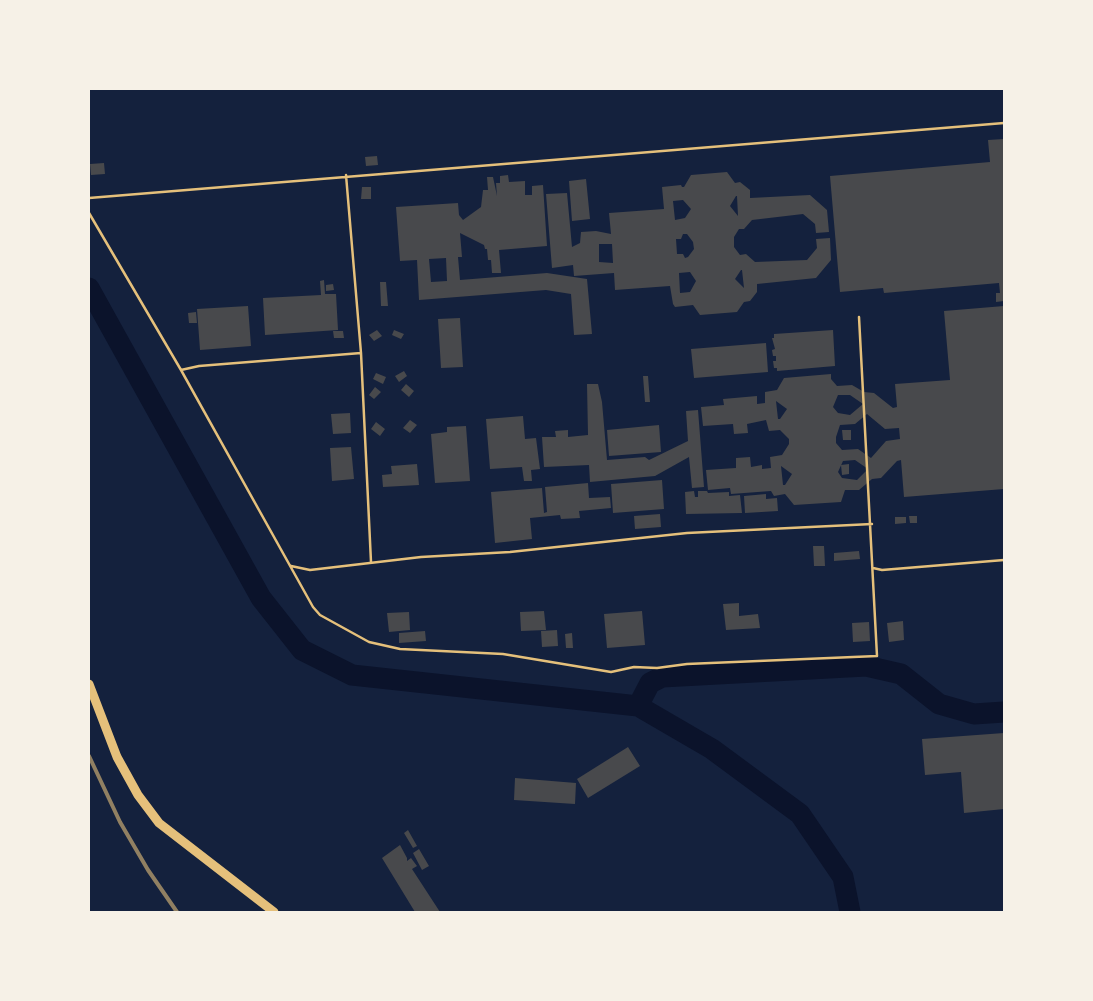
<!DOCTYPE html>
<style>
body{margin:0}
#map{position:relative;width:1093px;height:1001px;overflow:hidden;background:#14213d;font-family:"Noto Sans",sans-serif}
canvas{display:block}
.frame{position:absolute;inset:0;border:90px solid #f6f1e7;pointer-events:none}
</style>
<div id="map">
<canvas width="1093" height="1001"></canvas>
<div class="frame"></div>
</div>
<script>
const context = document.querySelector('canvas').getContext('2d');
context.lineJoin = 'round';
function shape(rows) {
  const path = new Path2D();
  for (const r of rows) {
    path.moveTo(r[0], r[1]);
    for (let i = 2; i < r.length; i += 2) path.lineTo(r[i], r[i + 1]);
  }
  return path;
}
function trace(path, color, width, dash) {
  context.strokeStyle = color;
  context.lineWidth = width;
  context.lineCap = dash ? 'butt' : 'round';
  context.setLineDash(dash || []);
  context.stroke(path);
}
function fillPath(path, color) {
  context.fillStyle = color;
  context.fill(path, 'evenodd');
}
trace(shape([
 [89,288,261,598,302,650,352,675,638,706,712,749,800,814,843,877,850,912],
 [638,706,650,683,662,677,866,666,901,674,939,704,974,714,1004,712]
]), '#0b132b', 21);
fillPath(shape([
 [1004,139,1004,301,996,302,996,293,1000,293,999,283,884,293,883,288,840,292,830,176,990,162,988,140],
 [377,156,378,165,366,166,365,157],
 [104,163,105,174,91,175,90,164],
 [727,172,735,183,740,182,750,190,750,198,810,195,827,210,829,232,816,233,815,224,803,214,752,220,744,229,739,229,734,237,734,247,740,255,746,254,755,262,807,260,817,248,816,239,830,238,831,260,816,278,757,284,757,292,750,301,744,302,737,312,700,315,693,305,675,307,673,304,670,286,615,290,614,273,574,276,573,265,552,268,546,194,567,193,572,247,580,243,581,232,596,231,611,234,609,213,664,209,662,187,681,185,682,187,684,187,691,175],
 [736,196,737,196,738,216,730,206],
 [683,200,691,209,685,218,675,220,673,201],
 [683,234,687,234,693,242,694,249,688,257,685,258,683,254,677,254,676,239,681,239],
 [599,244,612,244,613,263,599,262],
 [741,270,742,270,744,288,735,279],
 [690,272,696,281,690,292,680,293,679,273],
 [508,175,509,182,525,181,525,195,532,195,532,186,543,185,547,246,499,250,501,273,492,273,491,260,488,260,487,249,485,249,484,245,460,233,462,257,458,257,460,280,547,273,587,279,592,334,574,335,571,294,546,290,419,300,417,260,400,261,396,207,458,203,459,215,463,220,481,207,483,190,488,190,487,177,493,177,497,196,496,183,500,183,500,176],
 [446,258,447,281,431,282,429,259],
 [586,179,590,219,572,221,569,181],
 [362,187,371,187,371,199,361,199],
 [324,280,325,294,336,294,338,330,265,335,263,298,321,295,320,281],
 [380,282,386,282,388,306,381,306],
 [333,284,334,290,326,291,326,285],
 [248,306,251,346,200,350,197,309],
 [1004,306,1004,489,904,497,901,460,897,461,881,478,872,479,859,490,845,490,841,502,794,505,785,494,774,496,771,491,731,494,730,488,708,490,706,470,736,468,736,458,750,457,751,467,762,465,762,469,771,468,770,457,782,455,789,444,789,439,780,430,769,431,766,420,747,424,748,433,734,434,733,424,703,426,701,407,724,405,723,399,757,396,757,404,765,403,765,392,777,390,784,378,831,374,831,379,837,386,852,385,864,392,874,393,893,408,897,407,895,384,950,380,944,311],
 [838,395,850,395,863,404,850,415,838,413,833,407],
 [776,401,787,409,780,419,778,419],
 [867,414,885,429,899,428,900,439,886,441,871,458,858,449,842,450,836,443,836,437,840,425,855,424],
 [855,460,868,469,857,480,842,478,838,472,843,461],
 [781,466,792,474,785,485,783,485],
 [196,312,197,323,189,323,188,313],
 [460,318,463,367,441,368,438,319],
 [377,330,382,336,374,341,369,335],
 [394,330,404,334,401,339,392,335],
 [833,330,835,366,777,371,777,368,774,368,773,361,776,361,776,356,773,356,772,350,775,349,772,338,774,338,774,334],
 [333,331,343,331,344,338,334,338],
 [766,343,768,372,694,378,691,349],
 [404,371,407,376,399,382,395,376],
 [376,373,386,377,383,384,373,379],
 [643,376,648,376,650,402,645,402],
 [406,384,414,391,409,397,401,390],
 [587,384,598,384,602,402,607,460,645,457,649,460,688,441,686,411,698,410,704,487,692,488,689,457,655,476,590,482,589,465,544,467,542,437,556,437,555,431,568,430,568,437,588,435],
 [375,387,381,392,374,399,369,395],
 [350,413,351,433,333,434,331,414],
 [523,416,525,439,536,438,540,469,531,470,532,481,524,481,522,467,490,469,486,419],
 [410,420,417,425,410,433,403,428],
 [376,422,385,429,380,436,371,429],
 [659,425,661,452,609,456,607,430],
 [466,426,470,481,435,483,431,434,447,432,447,427],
 [842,430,851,430,851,440,843,440],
 [351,447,354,479,332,481,330,448],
 [417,464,419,485,383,487,382,475,392,474,391,466],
 [849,464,849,474,842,475,841,465],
 [662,480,664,509,613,513,611,484],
 [588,483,589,498,610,497,611,508,579,511,580,518,561,519,560,515,530,518,532,539,495,543,491,492,542,488,544,513,547,512,545,487],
 [694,491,695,497,698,497,698,491,707,491,708,493,729,492,729,496,740,495,742,513,686,514,685,492],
 [766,494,766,499,777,498,778,511,745,513,744,496],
 [660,514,661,527,635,529,634,516],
 [909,516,917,516,917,523,910,523],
 [895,517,906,517,906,523,895,524],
 [813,546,824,546,825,566,814,566],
 [859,551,860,559,834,561,834,553],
 [739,603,739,616,758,614,760,628,726,630,723,604],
 [544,611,546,630,521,631,520,612],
 [642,611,645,645,607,648,604,614],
 [409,612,410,630,389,632,387,613],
 [903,621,904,640,889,642,887,623],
 [869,622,870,641,853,642,852,623],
 [557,630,558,646,542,647,541,631],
 [425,631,426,641,399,643,399,633],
 [572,633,573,648,566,648,565,634],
 [1004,733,1004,809,964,813,961,772,925,775,922,739],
 [628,747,640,766,588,798,577,779],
 [515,778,576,783,575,804,514,800],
 [408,830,417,846,413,848,404,833],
 [400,845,407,858,407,861,411,858,417,866,412,869,440,912,415,912,382,858],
 [419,849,429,866,422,870,413,853]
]), '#48494c');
trace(shape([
 [346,175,361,353,371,562],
 [89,198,1004,123],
 [89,213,181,370,313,607,320,615,369,642,400,649,503,654,611,672,634,667,657,668,687,664,877,656,859,317],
 [181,370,199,366,361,353],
 [291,566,310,570,421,557,510,552,687,533,872,524],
 [873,568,882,570,1004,560]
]), '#e5c07b', 2.5);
trace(shape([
 [89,684,117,757,138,795,159,823,274,912]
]), '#e5c07b', 9);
trace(shape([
 [89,756,120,822,148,870,177,912]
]), '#918062', 4);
</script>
